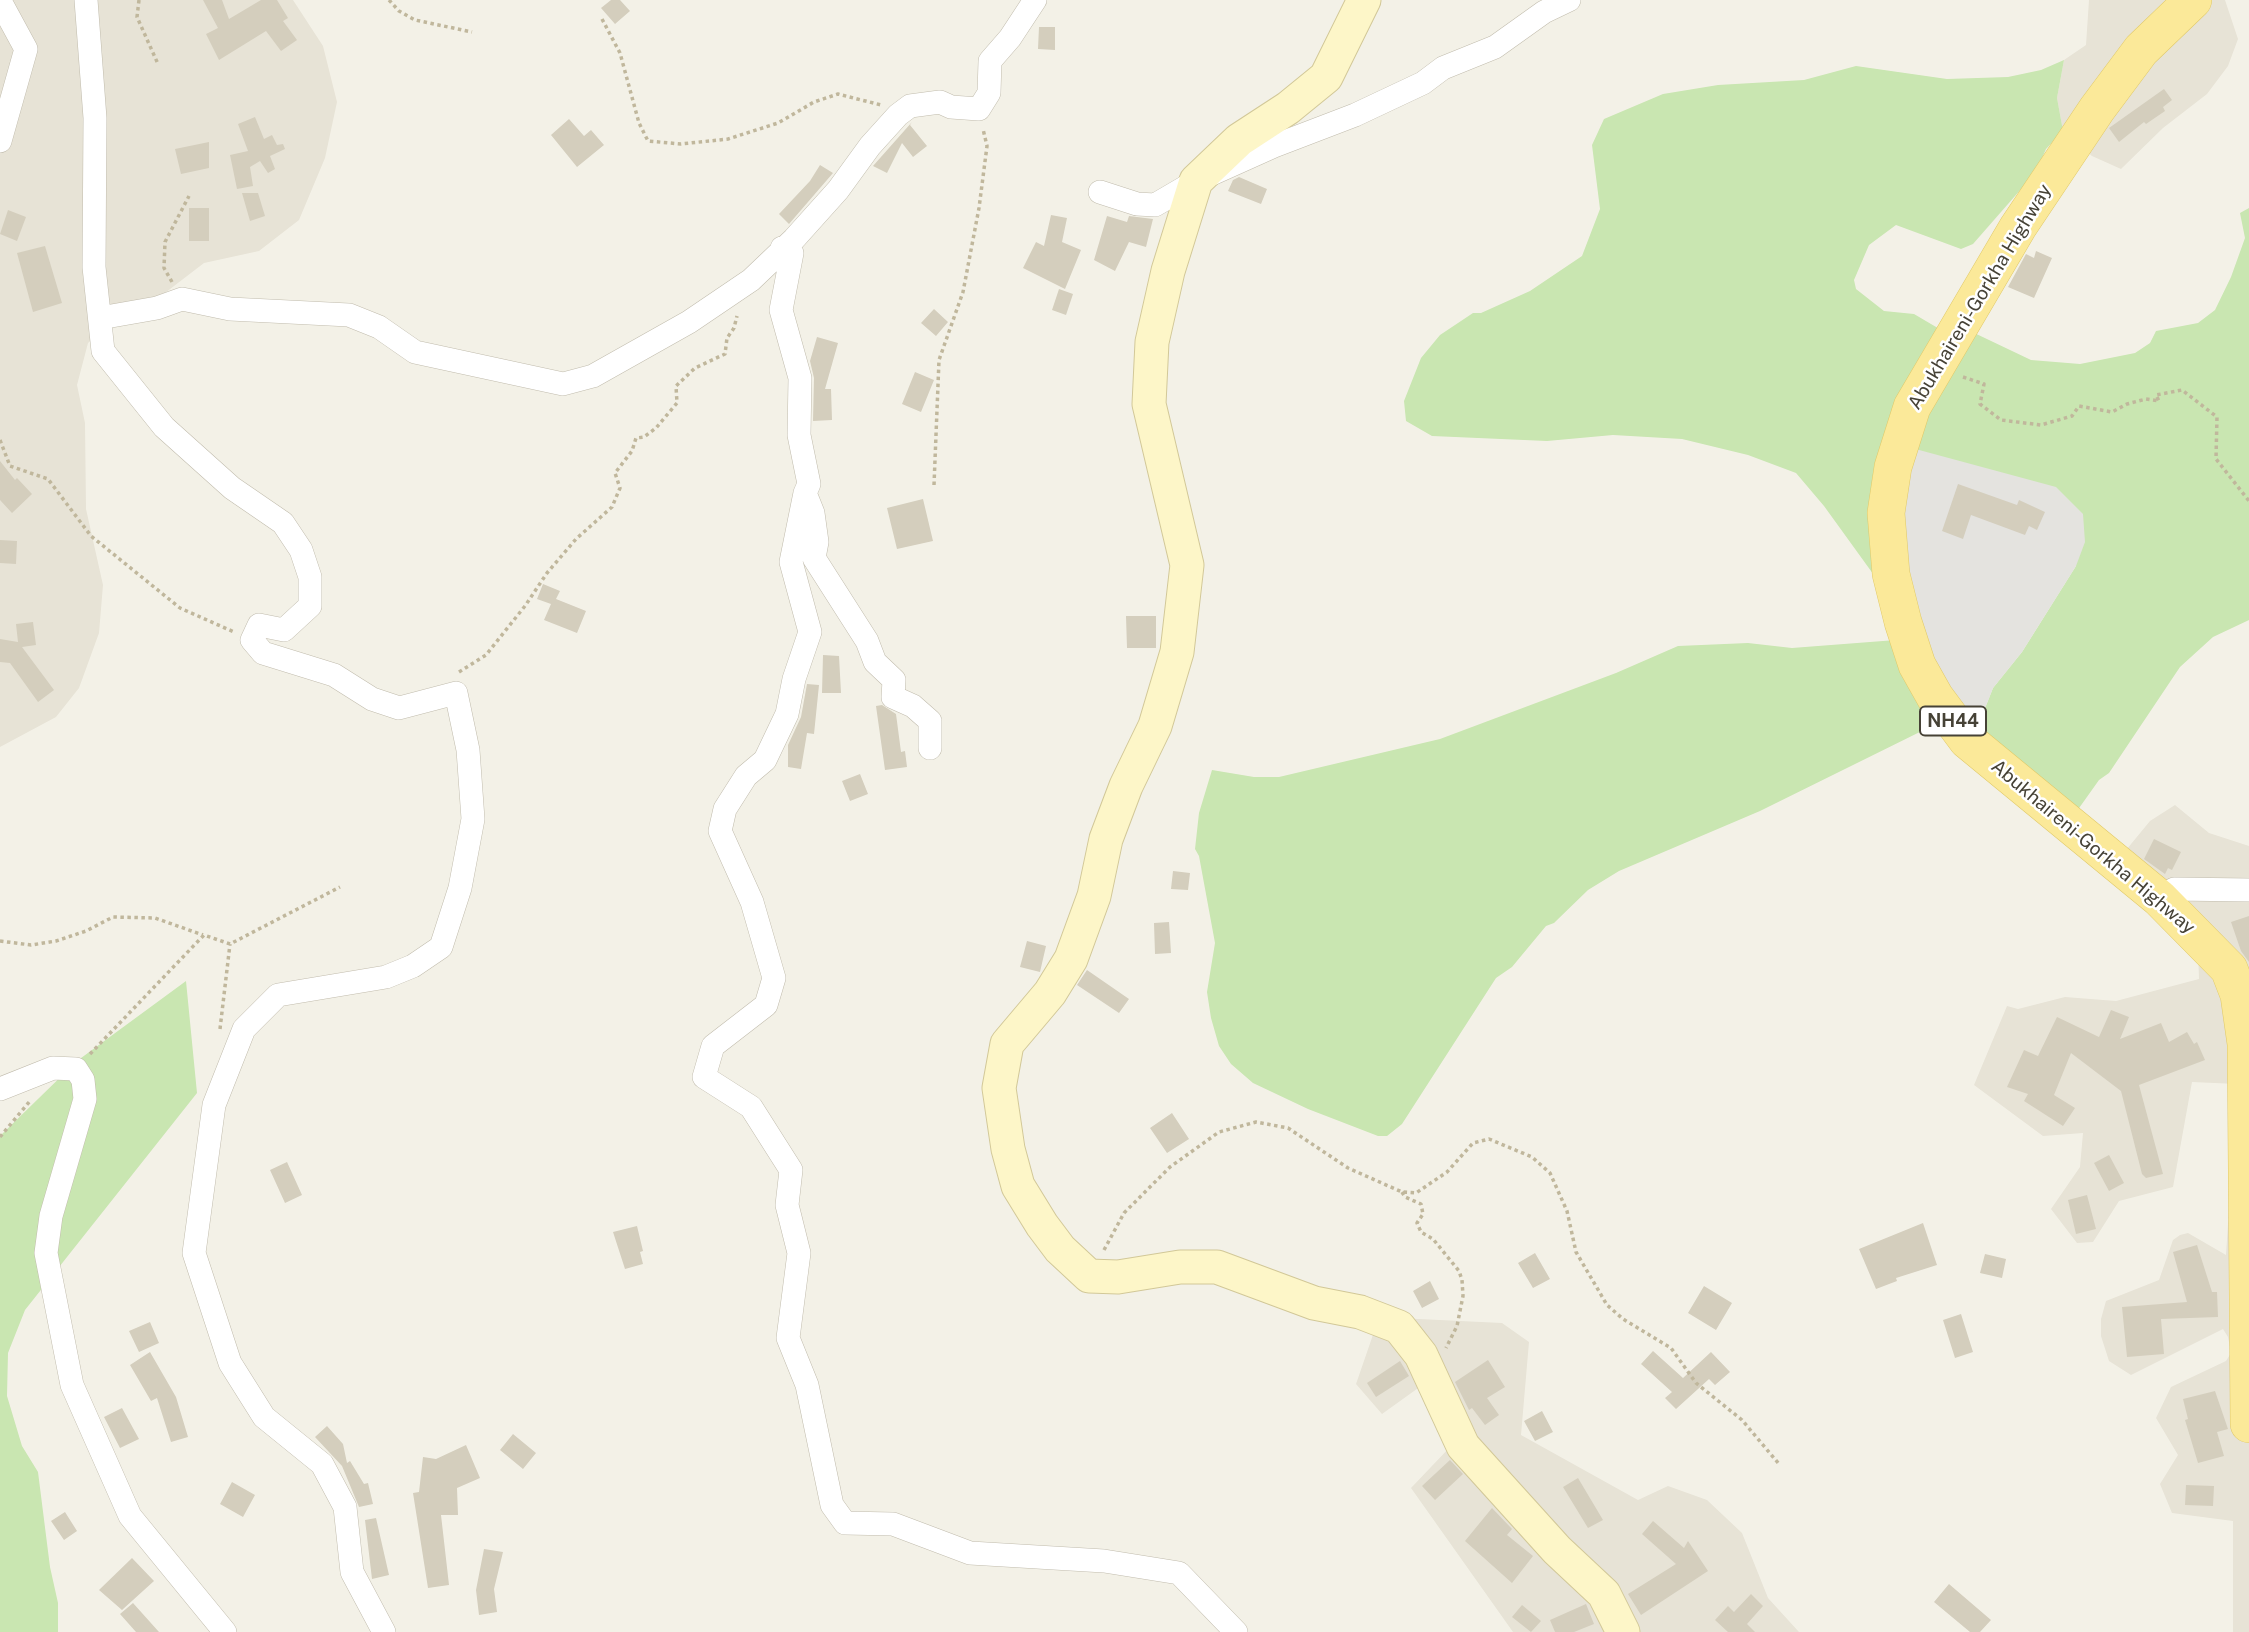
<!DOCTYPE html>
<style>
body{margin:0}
canvas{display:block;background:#f3f1e7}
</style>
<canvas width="2249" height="1632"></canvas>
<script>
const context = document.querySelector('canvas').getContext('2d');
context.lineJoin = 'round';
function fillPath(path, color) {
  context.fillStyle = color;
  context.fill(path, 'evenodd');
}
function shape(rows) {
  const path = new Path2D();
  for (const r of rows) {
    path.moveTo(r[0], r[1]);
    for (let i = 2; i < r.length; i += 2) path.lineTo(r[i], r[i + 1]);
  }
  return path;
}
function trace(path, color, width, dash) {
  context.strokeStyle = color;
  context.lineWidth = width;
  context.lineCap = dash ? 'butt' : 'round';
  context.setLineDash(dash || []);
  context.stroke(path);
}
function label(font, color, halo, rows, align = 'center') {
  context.font = font + ' "Public Sans",sans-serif';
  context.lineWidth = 5;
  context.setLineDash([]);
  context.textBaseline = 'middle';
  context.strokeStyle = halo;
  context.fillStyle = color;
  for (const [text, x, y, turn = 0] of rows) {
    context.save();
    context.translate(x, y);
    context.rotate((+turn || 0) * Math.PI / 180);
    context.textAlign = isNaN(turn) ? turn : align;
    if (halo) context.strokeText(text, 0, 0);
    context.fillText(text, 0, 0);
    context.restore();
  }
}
fillPath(shape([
 [0,0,293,0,323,46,337,102,325,158,299,220,259,251,204,263,161,296,104,328,88,343,77,385,85,423,86,509,103,585,99,633,79,688,56,717,0,747],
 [2089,0,2225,0,2238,39,2228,66,2207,94,2163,128,2121,169,2092,156,2063,131,2057,98,2064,60,2086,45],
 [2175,805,2209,833,2249,846,2249,1632,2233,1632,2233,1521,2172,1513,2160,1484,2178,1455,2156,1418,2171,1387,2226,1361,2231,1353,2228,1337,2223,1329,2131,1375,2109,1361,2101,1336,2101,1319,2106,1301,2159,1280,2173,1240,2180,1235,2188,1233,2226,1255,2237,1084,2192,1082,2173,1187,2119,1201,2093,1242,2077,1243,2051,1209,2080,1167,2083,1133,2043,1136,1974,1085,2007,1006,2018,1009,2065,997,2116,1001,2199,979,2198,950,2122,855,2150,821],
 [1398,1318,1502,1323,1529,1342,1521,1435,1638,1500,1668,1486,1707,1500,1742,1533,1768,1598,1799,1632,1513,1632,1411,1488,1451,1446,1421,1386,1382,1414,1356,1384,1375,1329]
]), '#e7e3d6');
fillPath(shape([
 [2064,60,2057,98,2063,131,2046,149,2036,172,1973,244,1961,249,1896,225,1869,245,1854,280,1856,289,1884,311,1914,314,1948,334,1887,437,1884,589,1824,506,1796,473,1748,455,1682,439,1613,435,1547,441,1432,436,1406,421,1404,401,1421,358,1440,335,1473,313,1481,313,1530,291,1582,256,1600,209,1592,145,1604,119,1663,94,1718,85,1804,80,1856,66,1947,79,2008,77,2041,70],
 [2249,208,2249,620,2213,637,2180,667,2109,773,2099,780,2072,818,1974,736,1993,688,2022,652,2076,566,1908,447,1968,330,2031,360,2080,364,2135,353,2150,343,2156,331,2198,323,2215,310,2231,277,2245,238,2240,213],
 [1896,640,1934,725,1760,811,1619,871,1588,890,1554,923,1546,926,1512,967,1496,978,1402,1124,1387,1136,1378,1136,1308,1109,1253,1083,1231,1064,1219,1046,1211,1018,1207,992,1215,943,1199,856,1195,849,1199,813,1212,770,1254,777,1279,777,1440,739,1616,673,1678,646,1748,643,1792,648],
 [186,981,197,1093,25,1310,8,1353,7,1396,22,1446,38,1472,50,1567,58,1603,58,1632,0,1632,0,1136,77,1061]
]), '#c9e6b1');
fillPath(shape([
 [1908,447,2056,487,2083,514,2085,542,2076,566,2022,652,1993,688,1974,736,1931,679,1899,553]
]), '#e4e3df');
fillPath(shape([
 [203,0,222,0,229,19,261,0,277,0,288,18,283,21,297,40,281,51,266,31,219,60,206,34,218,28],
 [611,0,620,0,630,11,615,24,601,8],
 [1039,27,1055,27,1055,50,1038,49],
 [2164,89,2172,100,2163,107,2165,111,2146,124,2144,122,2119,142,2109,128],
 [255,117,264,139,272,135,277,145,283,144,285,149,270,156,275,169,268,173,260,161,250,167,253,186,237,189,230,155,248,151,238,124],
 [569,119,584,136,591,130,604,145,577,167,551,135],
 [912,122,910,125,927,146,913,157,902,143,887,173,873,166],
 [209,142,209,168,181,174,175,149],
 [820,165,833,173,789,224,779,214,810,181],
 [1239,177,1267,189,1261,204,1228,191,1233,180],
 [242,193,258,193,265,216,250,221],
 [189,208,209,208,209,241,189,241],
 [8,210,26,217,17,241,0,234],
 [1051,215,1067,218,1062,242,1081,250,1065,289,1023,268,1036,242,1044,246],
 [1107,216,1127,222,1129,216,1153,219,1146,247,1129,242,1115,271,1094,260],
 [45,246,62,303,33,312,17,253],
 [2036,251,2052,258,2034,298,2008,287,2026,254,2034,258],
 [1059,289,1073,294,1066,315,1052,310],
 [934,309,948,322,936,336,921,323],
 [817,337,838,343,825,389,831,389,832,420,813,421,814,378,810,361],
 [915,372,934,380,921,412,902,404],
 [0,461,15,480,17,478,32,494,12,513,0,500],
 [1958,484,2017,505,2019,500,2045,512,2037,530,2029,526,2025,535,1971,515,1963,539,1942,531],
 [923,499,933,541,897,549,887,508],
 [0,540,17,541,16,564,0,563],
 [543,584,560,591,556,599,586,611,577,633,544,620,551,604,537,599],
 [1126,616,1156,616,1156,648,1127,648],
 [33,622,36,645,22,647,54,690,38,702,10,663,0,662,0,639,18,642,16,624],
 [823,655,839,656,841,693,822,693],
 [807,684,819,685,814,734,807,733,801,769,788,767,788,745,801,717],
 [882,705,896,714,901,752,905,751,907,767,885,770,876,706],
 [860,774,868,794,850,801,842,781],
 [2154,839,2181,852,2172,870,2168,868,2165,874,2144,859],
 [1173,871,1190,873,1188,890,1171,889],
 [2249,916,2249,962,2241,951,2231,922],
 [1169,922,1171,953,1155,954,1154,923],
 [1027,941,1046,946,1040,972,1020,967],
 [1087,970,1129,999,1119,1013,1077,985],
 [2111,1010,2129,1017,2120,1039,2161,1023,2169,1042,2187,1032,2194,1044,2197,1042,2205,1060,2139,1085,2163,1174,2146,1178,2142,1174,2121,1091,2071,1053,2054,1095,2075,1108,2063,1126,2024,1101,2028,1094,2007,1087,2024,1050,2038,1056,2057,1017,2099,1037],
 [1172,1113,1189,1139,1167,1153,1150,1128],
 [2109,1155,2124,1183,2109,1191,2094,1163],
 [287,1162,302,1195,285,1203,270,1170],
 [2087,1195,2096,1229,2076,1234,2068,1200],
 [1923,1223,1937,1265,1896,1278,1897,1281,1876,1289,1859,1249],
 [637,1226,643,1251,640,1252,643,1264,625,1269,613,1232],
 [2197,1245,2212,1292,2217,1292,2218,1317,2161,1319,2164,1354,2127,1357,2122,1307,2187,1302,2173,1252],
 [1535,1253,1550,1279,1533,1288,1518,1263],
 [1985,1254,2006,1259,2002,1278,1980,1273],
 [1430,1281,1439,1299,1422,1308,1413,1291],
 [1704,1286,1732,1303,1716,1330,1688,1313],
 [1961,1314,1973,1352,1955,1358,1943,1320],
 [150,1322,159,1343,139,1352,129,1331],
 [1653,1351,1683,1378,1711,1352,1730,1372,1715,1385,1709,1379,1676,1409,1665,1398,1672,1392,1641,1364],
 [150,1352,176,1397,188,1437,171,1442,157,1398,151,1401,130,1365],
 [1488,1360,1505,1387,1487,1398,1499,1415,1485,1425,1472,1408,1469,1410,1455,1382],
 [1400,1361,1409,1376,1376,1397,1367,1383],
 [2215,1391,2228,1429,2217,1432,2224,1456,2198,1463,2185,1420,2188,1419,2183,1399],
 [122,1408,139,1439,120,1448,104,1417],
 [1542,1411,1553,1432,1535,1441,1524,1421],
 [327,1426,343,1444,347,1463,350,1461,364,1484,368,1483,373,1504,359,1507,342,1466,315,1437],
 [513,1434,536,1453,523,1469,500,1450],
 [466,1445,480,1478,457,1488,458,1515,441,1515,449,1585,428,1588,413,1493,419,1492,423,1457,436,1459],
 [1450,1460,1463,1474,1435,1500,1422,1486],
 [1578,1478,1603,1520,1588,1528,1563,1487],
 [232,1482,255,1495,243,1517,220,1504],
 [2186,1485,2214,1486,2213,1506,2185,1505],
 [1492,1508,1512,1529,1507,1535,1533,1556,1512,1583,1465,1541],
 [65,1512,77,1531,64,1540,51,1521],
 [376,1518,389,1575,372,1579,365,1520],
 [1653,1521,1684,1548,1688,1541,1708,1571,1641,1615,1628,1594,1676,1564,1642,1534],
 [484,1549,503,1552,494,1589,497,1612,479,1615,476,1590],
 [132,1558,154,1581,122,1610,99,1590],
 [1949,1584,1991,1620,1980,1632,1970,1632,1934,1602],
 [1751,1594,1763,1606,1747,1624,1755,1632,1728,1632,1715,1620,1728,1606,1734,1612],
 [133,1603,159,1632,136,1632,120,1614],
 [1586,1604,1594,1624,1574,1632,1555,1632,1550,1620],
 [1522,1605,1541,1621,1531,1632,1512,1617]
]), '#d4cebd');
const minor = shape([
 [86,0,95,118,94,267,103,351,164,427,232,488,283,523,301,550,310,577,310,606,284,630,259,625,252,640,263,653,334,675,372,699,399,708,456,693,468,750,473,819,460,888,441,947,413,966,386,977,278,995,244,1029,214,1105,194,1253,230,1363,264,1417,322,1464,345,1507,352,1572,384,1632],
 [0,1,26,49,0,141],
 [1100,192,1137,204,1155,205,1196,181,1274,146,1355,115,1423,83,1443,68,1495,47,1544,12,1569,0],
 [782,248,792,253,781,310,800,378,799,435,809,484,805,493,813,513,817,542,814,558,867,641,875,662,894,680,893,697,913,706,930,721,930,748],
 [100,318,157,308,182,299,230,309,349,315,379,327,415,352,563,384,593,376,689,322,751,280,794,239,838,190,870,146,898,115,910,106,940,102,951,107,979,109,989,93,990,61,1010,38,1035,0],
 [805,493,791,562,810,632,794,679,787,714,765,760,746,776,725,809,720,831,752,902,774,978,766,1005,713,1046,704,1077,751,1107,791,1170,787,1205,799,1253,788,1338,807,1385,832,1505,845,1523,893,1524,970,1553,1104,1561,1179,1573,1236,1632],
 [2159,898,2174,889,2249,890],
 [0,1089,53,1068,76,1069,83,1080,85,1099,51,1216,46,1253,72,1385,130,1516,225,1632]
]);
const secondary = shape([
 [1364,0,1326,77,1288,108,1239,140,1196,181,1168,271,1152,342,1149,404,1187,565,1177,652,1155,726,1126,786,1106,839,1094,896,1071,959,1050,993,1007,1044,999,1088,1008,1149,1018,1186,1042,1225,1060,1249,1089,1276,1118,1277,1180,1267,1217,1267,1314,1303,1360,1312,1399,1327,1421,1355,1463,1446,1557,1550,1604,1594,1623,1632]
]);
const primary = shape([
 [2193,0,2141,50,2097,109,2018,227,1912,407,1893,467,1886,513,1891,574,1903,622,1917,665,1935,697,1967,740,2159,898,2229,969,2239,995,2246,1044,2249,1424]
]);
trace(minor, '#c1bcad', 24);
trace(secondary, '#d2c898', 35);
trace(primary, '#e0c969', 38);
trace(shape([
 [139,0,137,17,158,64],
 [389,0,399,11,415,20,472,32],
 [602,19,620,53,639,123,648,141,681,144,728,139,778,123,814,102,838,94,881,105],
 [172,282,164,268,165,242,189,196],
 [1963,377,1984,384,1980,404,2001,420,2041,425,2072,416,2079,406,2112,412,2127,404,2146,399,2159,401,2156,395,2182,390,2217,417,2216,459,2249,501],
 [0,440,10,466,48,479,91,536,180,608,234,632],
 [934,485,939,360,963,292,979,208,987,146,983,129],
 [459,672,486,655,525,606,547,573,576,539,612,507,620,488,615,473,632,451,636,438,644,437,656,428,677,403,676,386,695,368,725,354,727,338,734,328,737,316],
 [0,941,31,945,56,941,86,931,113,917,155,918,203,935],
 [220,1029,230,944],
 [90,1054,204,935,230,944,340,887],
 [0,1137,30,1101],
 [1402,1192,1405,1197,1421,1204,1423,1214,1417,1223,1421,1232,1433,1239,1459,1271,1462,1280,1463,1296,1457,1326,1446,1348],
 [1104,1250,1124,1213,1170,1167,1219,1132,1256,1122,1288,1128,1348,1168,1402,1192,1416,1193,1447,1172,1473,1143,1489,1139,1532,1157,1550,1173,1567,1211,1576,1252,1607,1305,1623,1319,1671,1348,1696,1383,1742,1420,1779,1464]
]), '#c0b79c', 3.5, [3.5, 3.5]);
trace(minor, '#fff', 23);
trace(secondary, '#fdf6c8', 33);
trace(primary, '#fbe999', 37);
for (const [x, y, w] of [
 [1953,721,66]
]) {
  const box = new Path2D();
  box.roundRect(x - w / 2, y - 14.5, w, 29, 5);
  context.fillStyle = '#fff';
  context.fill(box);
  trace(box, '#464236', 2);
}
label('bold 18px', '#464236', null, [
 ["NH44",1953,721]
]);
label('19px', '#464236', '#fff', [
 ["Abukhaireni-Gorkha Highway",1980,297,-59],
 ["Abukhaireni-Gorkha Highway",2093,847,40]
]);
</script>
